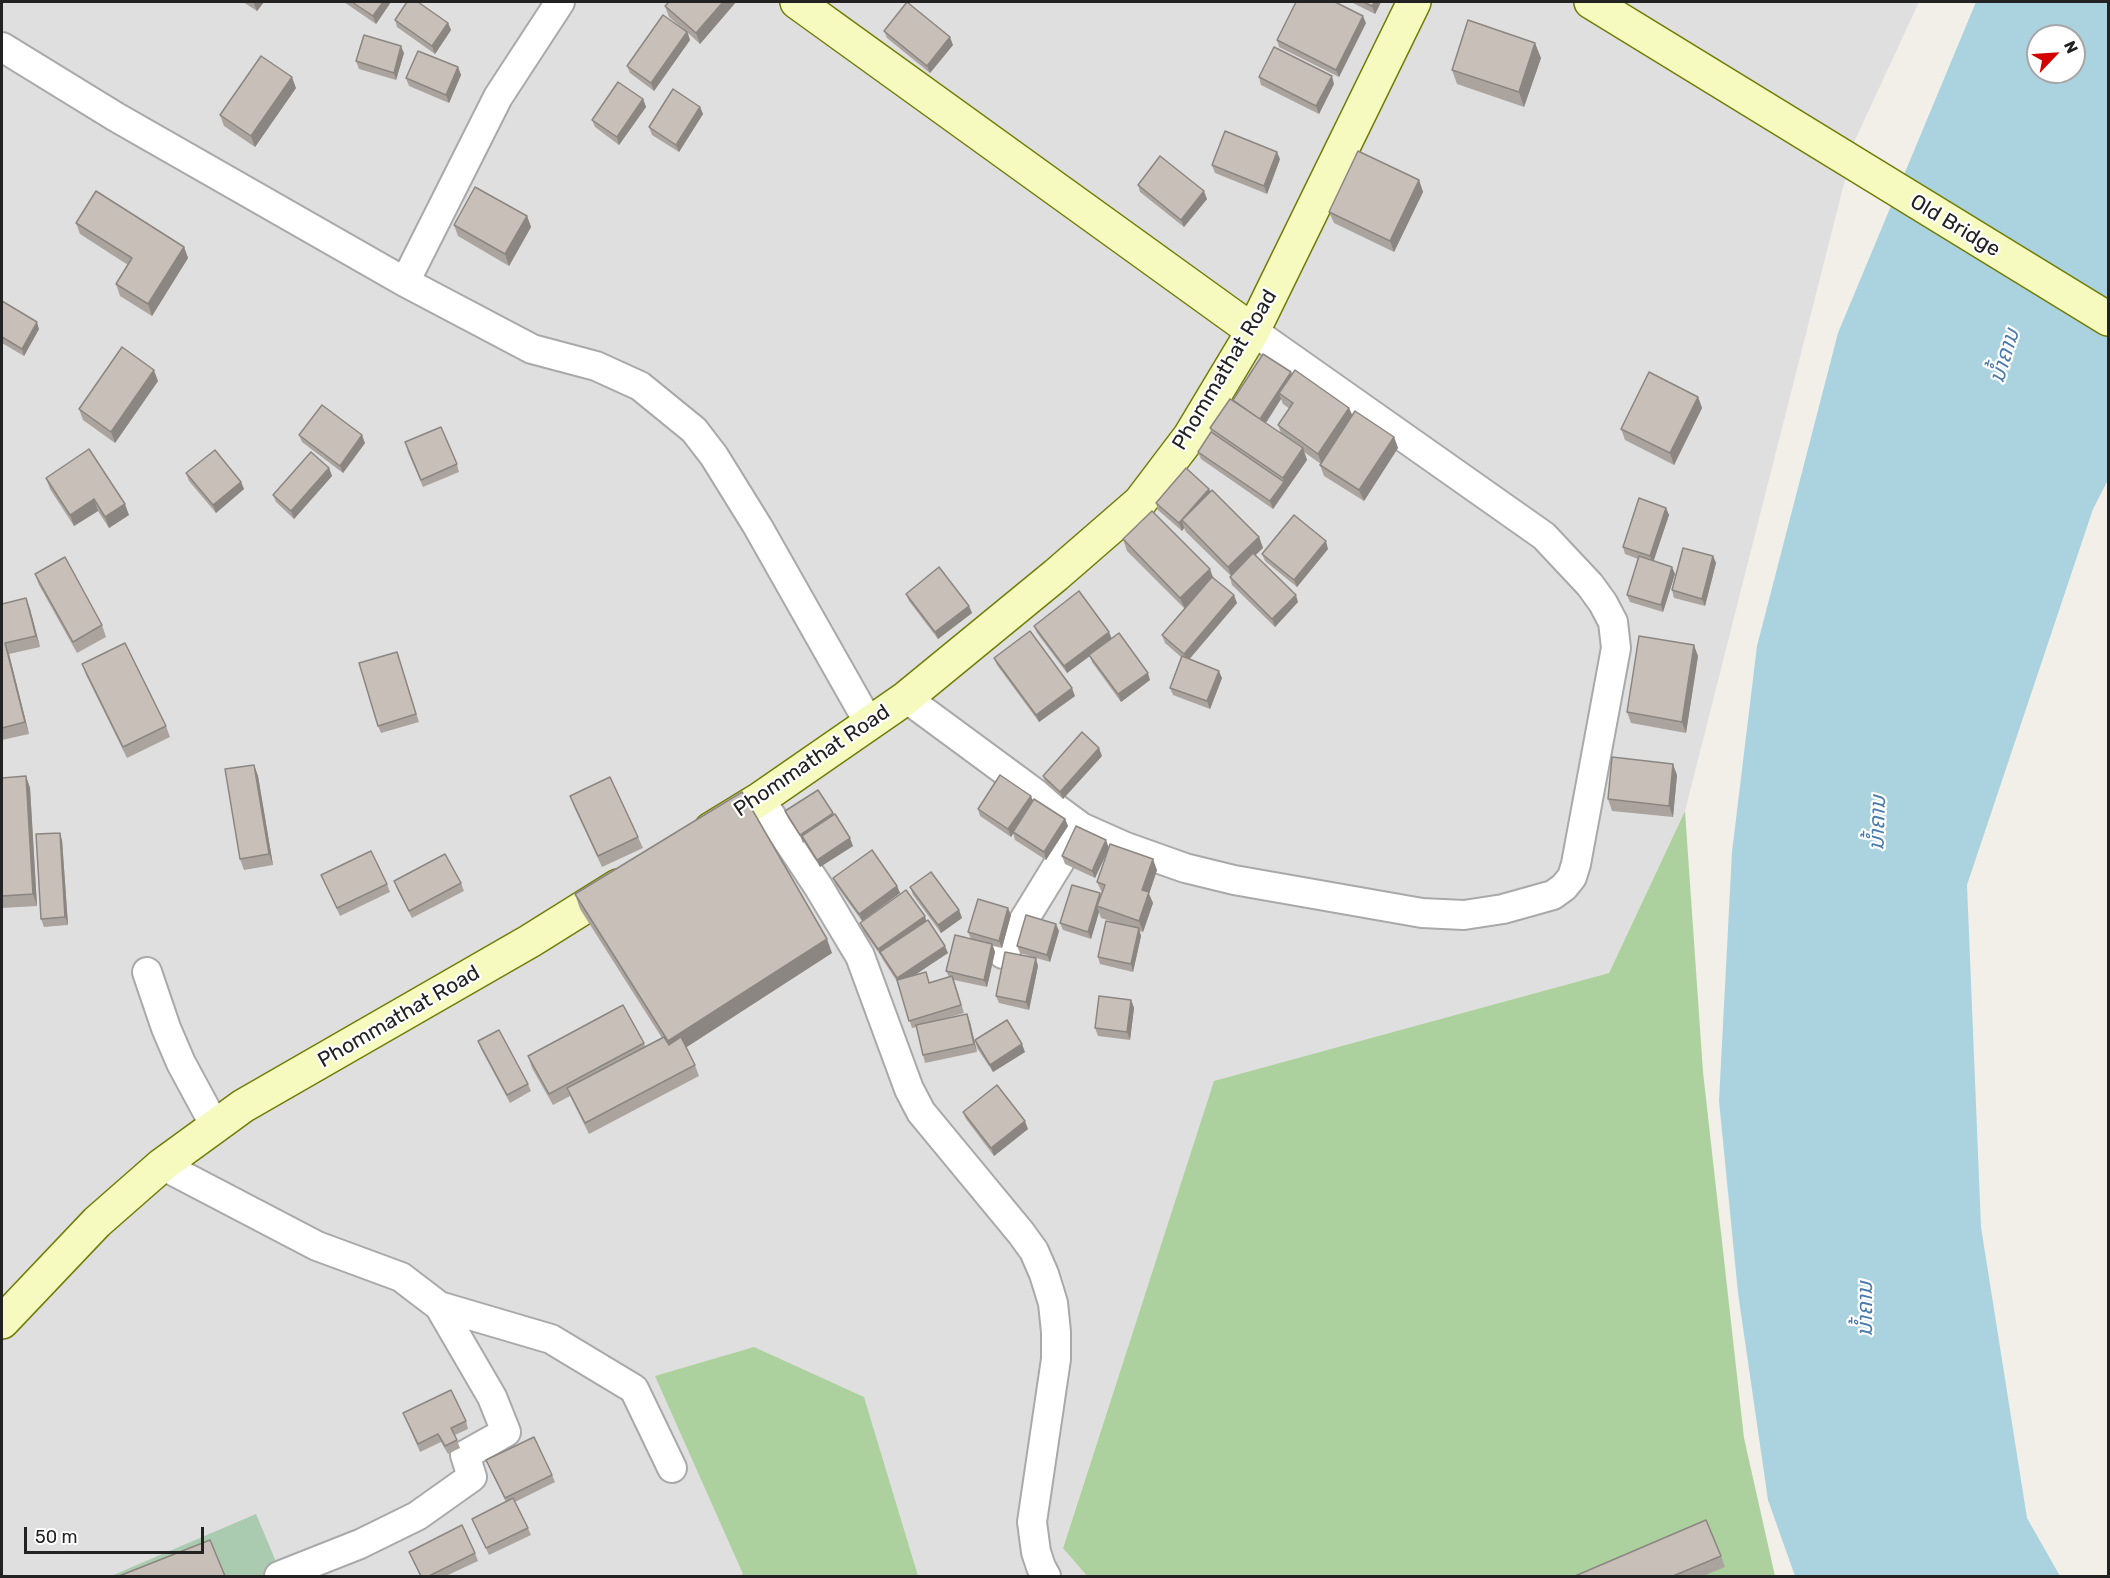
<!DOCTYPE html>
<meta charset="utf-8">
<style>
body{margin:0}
#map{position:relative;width:2110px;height:1578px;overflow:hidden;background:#f2efe9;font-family:Rubik,sans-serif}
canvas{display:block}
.frame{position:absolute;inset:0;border:3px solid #222;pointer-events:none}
.north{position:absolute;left:2026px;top:24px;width:60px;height:60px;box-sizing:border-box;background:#fff;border:2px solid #a7a7a7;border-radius:50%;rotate:65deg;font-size:16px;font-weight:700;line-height:24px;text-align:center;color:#222}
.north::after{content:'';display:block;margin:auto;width:21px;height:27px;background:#d40000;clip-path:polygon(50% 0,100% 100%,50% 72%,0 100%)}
.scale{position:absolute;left:24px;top:1527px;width:180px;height:27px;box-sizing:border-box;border:3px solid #222;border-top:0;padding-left:8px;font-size:18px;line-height:21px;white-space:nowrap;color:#222;-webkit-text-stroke:4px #fff;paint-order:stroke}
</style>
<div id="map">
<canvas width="2110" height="1578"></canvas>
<div class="frame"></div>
<div class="north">N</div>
<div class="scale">50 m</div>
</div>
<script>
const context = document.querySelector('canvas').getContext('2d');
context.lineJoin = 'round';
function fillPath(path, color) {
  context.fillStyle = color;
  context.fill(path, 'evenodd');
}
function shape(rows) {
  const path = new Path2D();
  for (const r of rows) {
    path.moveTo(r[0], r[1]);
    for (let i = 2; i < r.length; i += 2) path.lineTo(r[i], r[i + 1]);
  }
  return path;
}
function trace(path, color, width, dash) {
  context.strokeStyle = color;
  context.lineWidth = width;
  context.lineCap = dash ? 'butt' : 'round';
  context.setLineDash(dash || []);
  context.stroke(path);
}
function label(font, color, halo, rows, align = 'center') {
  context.font = font + ' Rubik,"Noto Sans Lao",sans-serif';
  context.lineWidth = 4.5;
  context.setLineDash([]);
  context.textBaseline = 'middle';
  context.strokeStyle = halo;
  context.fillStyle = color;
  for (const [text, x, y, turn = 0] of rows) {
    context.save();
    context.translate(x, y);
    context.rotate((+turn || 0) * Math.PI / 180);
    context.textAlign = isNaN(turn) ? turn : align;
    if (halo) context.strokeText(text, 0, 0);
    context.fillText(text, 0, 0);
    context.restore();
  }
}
fillPath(shape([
 [2,2,1919,2,1855,140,1685,811,1609,973,1214,1082,1063,1547,1087,1576,2,1576]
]), '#e0dfdf');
fillPath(shape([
 [1685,811,1703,1072,1744,1438,1775,1576,1087,1576,1063,1548,1214,1081,1609,973],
 [754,1347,864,1397,918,1576,740,1576,743,1574,655,1376]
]), '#add19e');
fillPath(shape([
 [256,1514,282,1576,111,1576]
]), '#aacbaf');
fillPath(shape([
 [1976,2,2108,2,2108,480,2093,509,1967,885,1981,1227,2027,1518,2060,1576,1795,1576,1768,1500,1738,1293,1719,1101,1732,852,1757,646,1838,333],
 [2038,36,2074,36,2074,72,2038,72]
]), '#aad3df');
const street = shape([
 [560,2,498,97,405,282,532,349,596,366,640,386,694,430,714,456,758,527,869,723],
 [2,47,116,117,405,282],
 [906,698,1081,827,1126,847,1185,868,1234,880,1422,913,1464,915,1503,909,1553,895,1564,887,1572,877,1576,864,1616,648,1613,622,1603,603,1590,585,1544,536,1253,331],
 [760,799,818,886,860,956,909,1089,921,1112,1021,1233,1034,1251,1044,1274,1053,1303,1056,1332,1056,1359,1032,1522,1036,1552,1041,1567,1046,1576],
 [1003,954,1081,827],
 [147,972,166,1028,181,1063,215,1126],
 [162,1165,317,1246,401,1277,439,1306,492,1397,506,1432,465,1455,472,1477,417,1516,360,1544,279,1576],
 [439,1306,551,1339,634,1389,672,1468]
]);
const secondary = shape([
 [797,2,1253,331],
 [1591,2,2108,319],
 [711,829,760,799,906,698,1056,575,1140,502,1190,436,1253,331,1414,2],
 [2,1322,97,1222,162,1165,243,1106,530,941,618,886]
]);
trace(street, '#a9a9a9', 32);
trace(secondary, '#707d05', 36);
trace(street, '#fff', 28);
trace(secondary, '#f7fabf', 33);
fillPath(shape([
 [243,2,264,2,257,11],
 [344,2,391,2,376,24],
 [736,2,700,44,688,33,690,40,654,91,630,73,627,66,683,29,669,17,665,6],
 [1351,2,1381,2,1375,14],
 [395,20,448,23,451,30,435,54,397,27],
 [1366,23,1339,77,1279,47,1277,40],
 [884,31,953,45,930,73,887,38],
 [404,53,396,80,359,69,356,61],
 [1541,58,1524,107,1457,84,1452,70],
 [458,67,461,75,449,103,409,86,406,78],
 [1259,77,1334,84,1319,114,1261,85],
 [296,88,255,147,224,126,220,115],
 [643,99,646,107,619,145,595,127,592,120],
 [700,107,703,114,679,152,652,135,649,127],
 [1280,159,1267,194,1215,173,1212,165],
 [1419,180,1423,192,1394,252,1334,223,1329,212],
 [1138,185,1207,199,1184,227,1140,192],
 [527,216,531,227,509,266,458,236,454,225],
 [76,223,184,247,188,258,152,316,120,296,116,284,128,265,80,234],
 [2,301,39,329,24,356,2,343],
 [1292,374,1349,408,1352,415,1394,437,1398,448,1364,501,1324,476,1320,465,1321,464,1304,452,1307,460,1273,509,1201,459,1198,452,1211,432,1210,428,1233,400],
 [1281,399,1283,404,1290,409,1278,425,1281,433,1266,423],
 [158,381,115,443,83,420,79,409],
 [1698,397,1702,408,1674,465,1625,440,1621,429],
 [299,435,365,443,343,473,302,442],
 [407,450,457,464,459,472,423,487],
 [329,468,332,476,294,519,276,502,273,495],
 [186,473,241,482,244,489,216,513,189,481],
 [46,478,129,515,109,528,98,511,74,526,50,489],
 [1209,489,1210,492,1259,537,1263,548,1255,555,1298,602,1275,627,1232,585,1230,577,1231,576,1186,532,1184,528,1182,531,1158,510,1156,503],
 [1666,508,1669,515,1653,561,1672,567,1675,574,1663,612,1630,602,1627,595,1638,559,1625,554,1623,547],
 [1123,539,1213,577,1237,603,1189,659,1222,678,1210,709,1173,695,1170,688,1181,657,1165,643,1162,635,1185,609,1127,551],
 [1328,549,1297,587,1265,561,1262,554],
 [1713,556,1716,563,1705,606,1674,598,1672,590],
 [35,574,102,625,106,637,77,653,39,585],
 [906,594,969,606,972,613,938,639,909,601],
 [2,604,30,609,40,647,9,654,29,734,2,740],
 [1034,626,1112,638,1150,680,1121,702,1092,662,1090,656,1067,673,1037,633],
 [1698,656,1686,733,1631,723,1627,712],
 [994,658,1075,696,1039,722,997,665],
 [399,659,419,722,381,733,378,726],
 [82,664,166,726,170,737,127,758,86,675],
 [1102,756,1063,799,1046,784,1043,776],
 [254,765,258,776,273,865,244,870,240,859],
 [1677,775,1673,817,1612,811,1608,799],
 [26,776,30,788,37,906,2,908,2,778],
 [570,796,638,837,643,848,602,867,574,807],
 [1033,801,1065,819,1068,826,1046,860,1015,840,1013,833,1011,837,980,816,978,809],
 [785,811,833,813,853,846,820,867,788,818],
 [62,840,68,925,44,927,41,919],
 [1109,848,1095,878,1065,864,1062,856,1109,848,1157,870,1149,894,1153,903,1143,932,1139,931,1141,936,1133,972,1100,964,1098,957,1120,924,1101,918,1099,912,1091,939,1063,930,1060,923,1101,896,1102,893,1097,882],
 [321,875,387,884,390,892,340,916],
 [833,878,897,886,900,893,862,921,836,885],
 [394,881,461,883,464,891,412,918,397,889],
 [910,887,959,910,962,918,941,933,913,895],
 [575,894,832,953,686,1047,695,1065,699,1076,589,1134,570,1096,553,1105,532,1068,528,1056,644,1043,645,1046,662,1038,580,909],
 [1011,915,1002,948,993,946,995,952,987,987,954,980,964,1013,936,1021,970,1022,977,1052,925,1063,923,1055,917,1027,912,1028,898,983,883,960,881,956,863,931,860,923,927,921,948,953,914,975,930,982,949,977,946,971,971,939,968,932],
 [1059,931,1050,962,1020,953,1017,946],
 [1038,966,1029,1010,999,1003,996,996],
 [1131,1000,1134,1008,1130,1040,1098,1036,1095,1028],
 [975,1040,1025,1052,993,1072,977,1048],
 [478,1041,528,1084,531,1091,510,1103,481,1049],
 [963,1112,1028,1129,994,1156,966,1119],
 [403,1413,466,1421,468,1429,455,1435,460,1448,448,1454,441,1442,420,1452],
 [486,1460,552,1475,555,1482,515,1502,528,1528,531,1535,489,1555,472,1519,506,1502,489,1467],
 [409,1552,475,1553,478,1561,446,1576,420,1576],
 [1721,1556,1725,1567,1703,1576,1575,1576]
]), '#aba49e');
fillPath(shape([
 [256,2,264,2,257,11,254,4],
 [383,2,391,2,376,24,373,16],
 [723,2,736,2,700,44,696,33],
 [1375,2,1381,2,1375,14,1372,6],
 [1363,16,1366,23,1339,77,1336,70],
 [448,23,451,30,435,54,432,46],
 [687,32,690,40,654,91,651,83],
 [950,37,953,45,930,73,927,66],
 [1535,43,1541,58,1524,107,1519,92],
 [401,46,404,53,396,80,394,73],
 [458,67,461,75,449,103,446,95],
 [1332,76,1334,84,1319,114,1316,106],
 [292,77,296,88,255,147,251,136],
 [643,99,646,107,619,145,617,137],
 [700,107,703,114,679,152,676,145],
 [1277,152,1280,159,1267,194,1264,186],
 [1419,180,1423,192,1394,252,1390,241],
 [1204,191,1207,199,1184,227,1181,220],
 [527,216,531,227,509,266,505,254],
 [184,247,188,258,152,316,148,304],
 [37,322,39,329,24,356,22,349],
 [154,370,158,381,115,443,111,432],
 [1291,372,1294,380,1279,393,1281,399,1263,427,1260,419],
 [1698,397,1702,408,1674,465,1670,453],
 [1349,408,1354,419,1322,465,1318,454],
 [362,435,365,443,343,473,340,466],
 [1394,437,1398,448,1364,501,1359,490],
 [1303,448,1307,460,1273,509,1270,501,1284,482,1283,478],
 [329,468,332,476,294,519,291,511],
 [241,482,244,489,216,513,213,505],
 [1209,489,1212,496,1182,520,1184,528,1182,531,1179,523],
 [94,499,98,511,74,526,70,515],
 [125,504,129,515,109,528,105,517],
 [1666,508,1669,515,1653,563,1650,556],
 [1259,537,1263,548,1232,578,1228,567],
 [1326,541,1328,549,1297,587,1294,580],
 [1713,556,1716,563,1705,606,1702,599],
 [1672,567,1675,574,1663,612,1661,605],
 [1210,569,1214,580,1185,609,1180,598],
 [1234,595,1237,603,1187,662,1184,654],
 [1296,595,1298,602,1275,627,1272,619],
 [26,598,30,609,40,647,36,636],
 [969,606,972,613,938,639,935,632],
 [1109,632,1112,639,1067,673,1064,666],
 [5,643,9,654,29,734,25,722],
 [1694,645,1698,656,1686,733,1682,722],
 [1219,671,1222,678,1210,709,1207,701],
 [1148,673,1150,680,1121,702,1118,694],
 [1072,688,1075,696,1039,722,1036,715],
 [1099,748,1102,756,1063,799,1060,792],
 [1673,764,1677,775,1673,817,1669,806],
 [254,765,258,776,273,865,269,854],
 [26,776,30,788,37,906,33,894],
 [1031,796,1034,803,1011,837,1008,829],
 [833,813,836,821,802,836,804,842,803,843,800,835],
 [1065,819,1068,826,1046,860,1044,852],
 [60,833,62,840,68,925,65,917],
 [850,838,853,846,820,867,817,860],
 [1106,840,1109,848,1095,878,1092,871],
 [1153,859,1157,870,1149,894,1153,903,1143,932,1139,921,1142,890],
 [897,886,900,893,862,921,859,914],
 [1100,893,1102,901,1097,906,1099,912,1091,939,1088,932],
 [1008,908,1011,915,1002,948,999,941],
 [959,910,962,918,941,933,938,925],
 [925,916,927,923,880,952,881,956,878,949],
 [1056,924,1059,931,1050,962,1047,955],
 [1139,928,1141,936,1133,972,1131,964],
 [827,939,832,953,673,1056,668,1041],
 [992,944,995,952,987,987,984,980],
 [945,946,948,953,900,985,897,978],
 [1036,958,1038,966,1029,1010,1026,1002],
 [1131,1000,1134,1008,1130,1040,1127,1032],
 [967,1014,970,1022,977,1052,974,1044],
 [1022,1044,1025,1052,993,1072,990,1065],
 [1025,1121,1028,1129,994,1156,991,1148]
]), '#8b8681');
const building = shape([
 [352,2,383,2,373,16,352,2],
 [407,2,418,2,448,23,432,46,395,20,407,2],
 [669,2,723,2,696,33,665,6,669,2],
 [907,2,950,37,927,66,884,31,907,2],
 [1296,2,1335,2,1363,16,1336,70,1277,40,1296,2],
 [1363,2,1375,2,1372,6,1363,2],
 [663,15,687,32,651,83,627,66,663,15],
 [1468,20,1535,43,1519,92,1452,70,1468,20],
 [364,35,401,46,394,73,356,61,364,35],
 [1274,47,1332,76,1316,106,1259,77,1274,47],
 [418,51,458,67,446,95,406,78,418,51],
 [261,56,292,77,251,136,220,115,261,56],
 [618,82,643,99,617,137,592,120,618,82],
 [673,89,700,107,676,145,649,127,673,89],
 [1225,131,1277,152,1264,186,1212,165,1225,131],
 [1358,151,1419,180,1390,241,1329,212,1358,151],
 [1160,156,1204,191,1181,220,1138,185,1160,156],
 [475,187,527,216,505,254,454,225,475,187],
 [96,191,184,247,148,304,116,284,132,258,76,223,96,191],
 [2,301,37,322,22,349,2,337,2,301],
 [122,347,154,370,111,432,79,409,122,347],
 [1263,354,1291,372,1260,419,1233,400,1263,354],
 [1295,370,1349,408,1318,454,1278,425,1293,403,1279,393,1295,370],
 [1649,372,1698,397,1670,453,1621,429,1649,372],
 [1230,399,1303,448,1283,478,1210,428,1230,399],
 [322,405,362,435,340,466,299,435,322,405],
 [1355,411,1394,437,1359,490,1320,465,1355,411],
 [441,427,457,464,421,480,405,442,441,427],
 [1211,432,1284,482,1270,501,1198,452,1211,432],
 [89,449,125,504,105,517,94,499,70,515,46,478,89,449],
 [215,450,241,482,213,505,186,473,215,450],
 [311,452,329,468,291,511,273,495,311,452],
 [1186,468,1209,489,1179,523,1156,503,1186,468],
 [1212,490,1259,537,1228,567,1182,520,1212,490],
 [1639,498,1666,508,1650,556,1623,547,1639,498],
 [1152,511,1210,569,1180,598,1123,539,1152,511],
 [1294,515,1326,541,1294,580,1262,554,1294,515],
 [1683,548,1713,556,1702,599,1672,590,1683,548],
 [1253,553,1296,595,1272,619,1230,577,1253,553],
 [1639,556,1672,567,1661,605,1627,595,1639,556],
 [65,557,102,625,73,642,35,574,65,557],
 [939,567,969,606,935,632,906,594,939,567],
 [1212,577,1234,595,1184,654,1162,635,1212,577],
 [1079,591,1109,632,1064,666,1034,626,1079,591],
 [26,598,36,636,5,643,25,722,2,728,2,604,26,598],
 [1030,631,1072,688,1036,715,994,658,1030,631],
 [1119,633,1148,673,1118,694,1089,655,1119,633],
 [1639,636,1694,645,1682,722,1627,712,1639,636],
 [125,643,166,726,123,747,82,664,125,643],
 [397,652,416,714,378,726,359,663,397,652],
 [1182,656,1219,671,1207,701,1170,688,1182,656],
 [1082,732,1099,748,1060,792,1043,776,1082,732],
 [1612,757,1673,764,1669,806,1608,799,1612,757],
 [254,765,269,854,240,859,225,769,254,765],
 [1000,775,1031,796,1008,829,978,809,1000,775],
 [26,776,33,894,2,896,2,778,26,776],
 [610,777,638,837,598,856,570,796,610,777],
 [818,790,833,813,800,835,785,811,818,790],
 [742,792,827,939,668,1041,575,894,742,792],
 [1034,799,1065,819,1044,852,1013,832,1034,799],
 [835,814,850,838,817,860,802,836,835,814],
 [1076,826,1106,840,1092,871,1062,856,1076,826],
 [60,833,65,917,41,919,36,834,60,833],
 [1110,844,1153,859,1142,890,1149,892,1139,921,1097,906,1105,885,1097,882,1110,844],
 [872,850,897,886,859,914,833,878,872,850],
 [371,851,387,884,337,908,321,875,371,851],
 [445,854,461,883,409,911,394,881,445,854],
 [931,872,959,910,938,925,910,887,931,872],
 [1072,885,1100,893,1088,932,1060,923,1072,885],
 [906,890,925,916,878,949,860,923,906,890],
 [978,899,1008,908,999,941,968,932,978,899],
 [1026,915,1056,924,1047,955,1017,946,1026,915],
 [928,920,945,946,897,978,880,952,928,920],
 [1106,921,1139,928,1131,964,1098,957,1106,921],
 [955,935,992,944,984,980,946,971,955,935],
 [1005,952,1036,958,1026,1002,996,996,1005,952],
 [926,972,929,983,952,976,961,1005,909,1021,897,980,926,972],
 [1099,996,1131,1000,1127,1032,1095,1028,1099,996],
 [623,1005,644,1043,549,1094,528,1056,623,1005],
 [967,1014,974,1044,923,1055,916,1025,967,1014],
 [1007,1020,1022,1044,990,1065,975,1040,1007,1020],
 [499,1030,528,1084,507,1095,478,1041,499,1030],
 [664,1037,669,1045,681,1037,695,1065,585,1123,567,1088,664,1037],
 [997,1085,1025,1121,991,1148,963,1112,997,1085],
 [451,1390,466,1421,451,1428,457,1440,445,1446,438,1434,418,1444,403,1413,451,1390],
 [534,1437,552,1475,505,1498,486,1460,534,1437],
 [513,1498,528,1528,486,1548,472,1519,513,1498],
 [1706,1520,1721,1556,1673,1576,1575,1576,1706,1520],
 [462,1525,475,1553,429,1576,421,1576,409,1552,462,1525],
 [210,1540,225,1576,119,1576,210,1540]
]);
fillPath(building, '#c7bfb8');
trace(building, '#8b8681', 1.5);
label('21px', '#222', '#fff', [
 ["Old Bridge",1955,226,31],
 ["Phommathat Road",1225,370,-59],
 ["Phommathat Road",812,761,-34],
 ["Phommathat Road",399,1017,-30]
]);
label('italic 22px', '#4a7aab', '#fff', [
 ["ນ້ຳຄານ",2005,356,-73],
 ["ນ້ຳຄານ",1878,823,-88],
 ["ນ້ຳຄານ",1866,1309,-90]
]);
</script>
